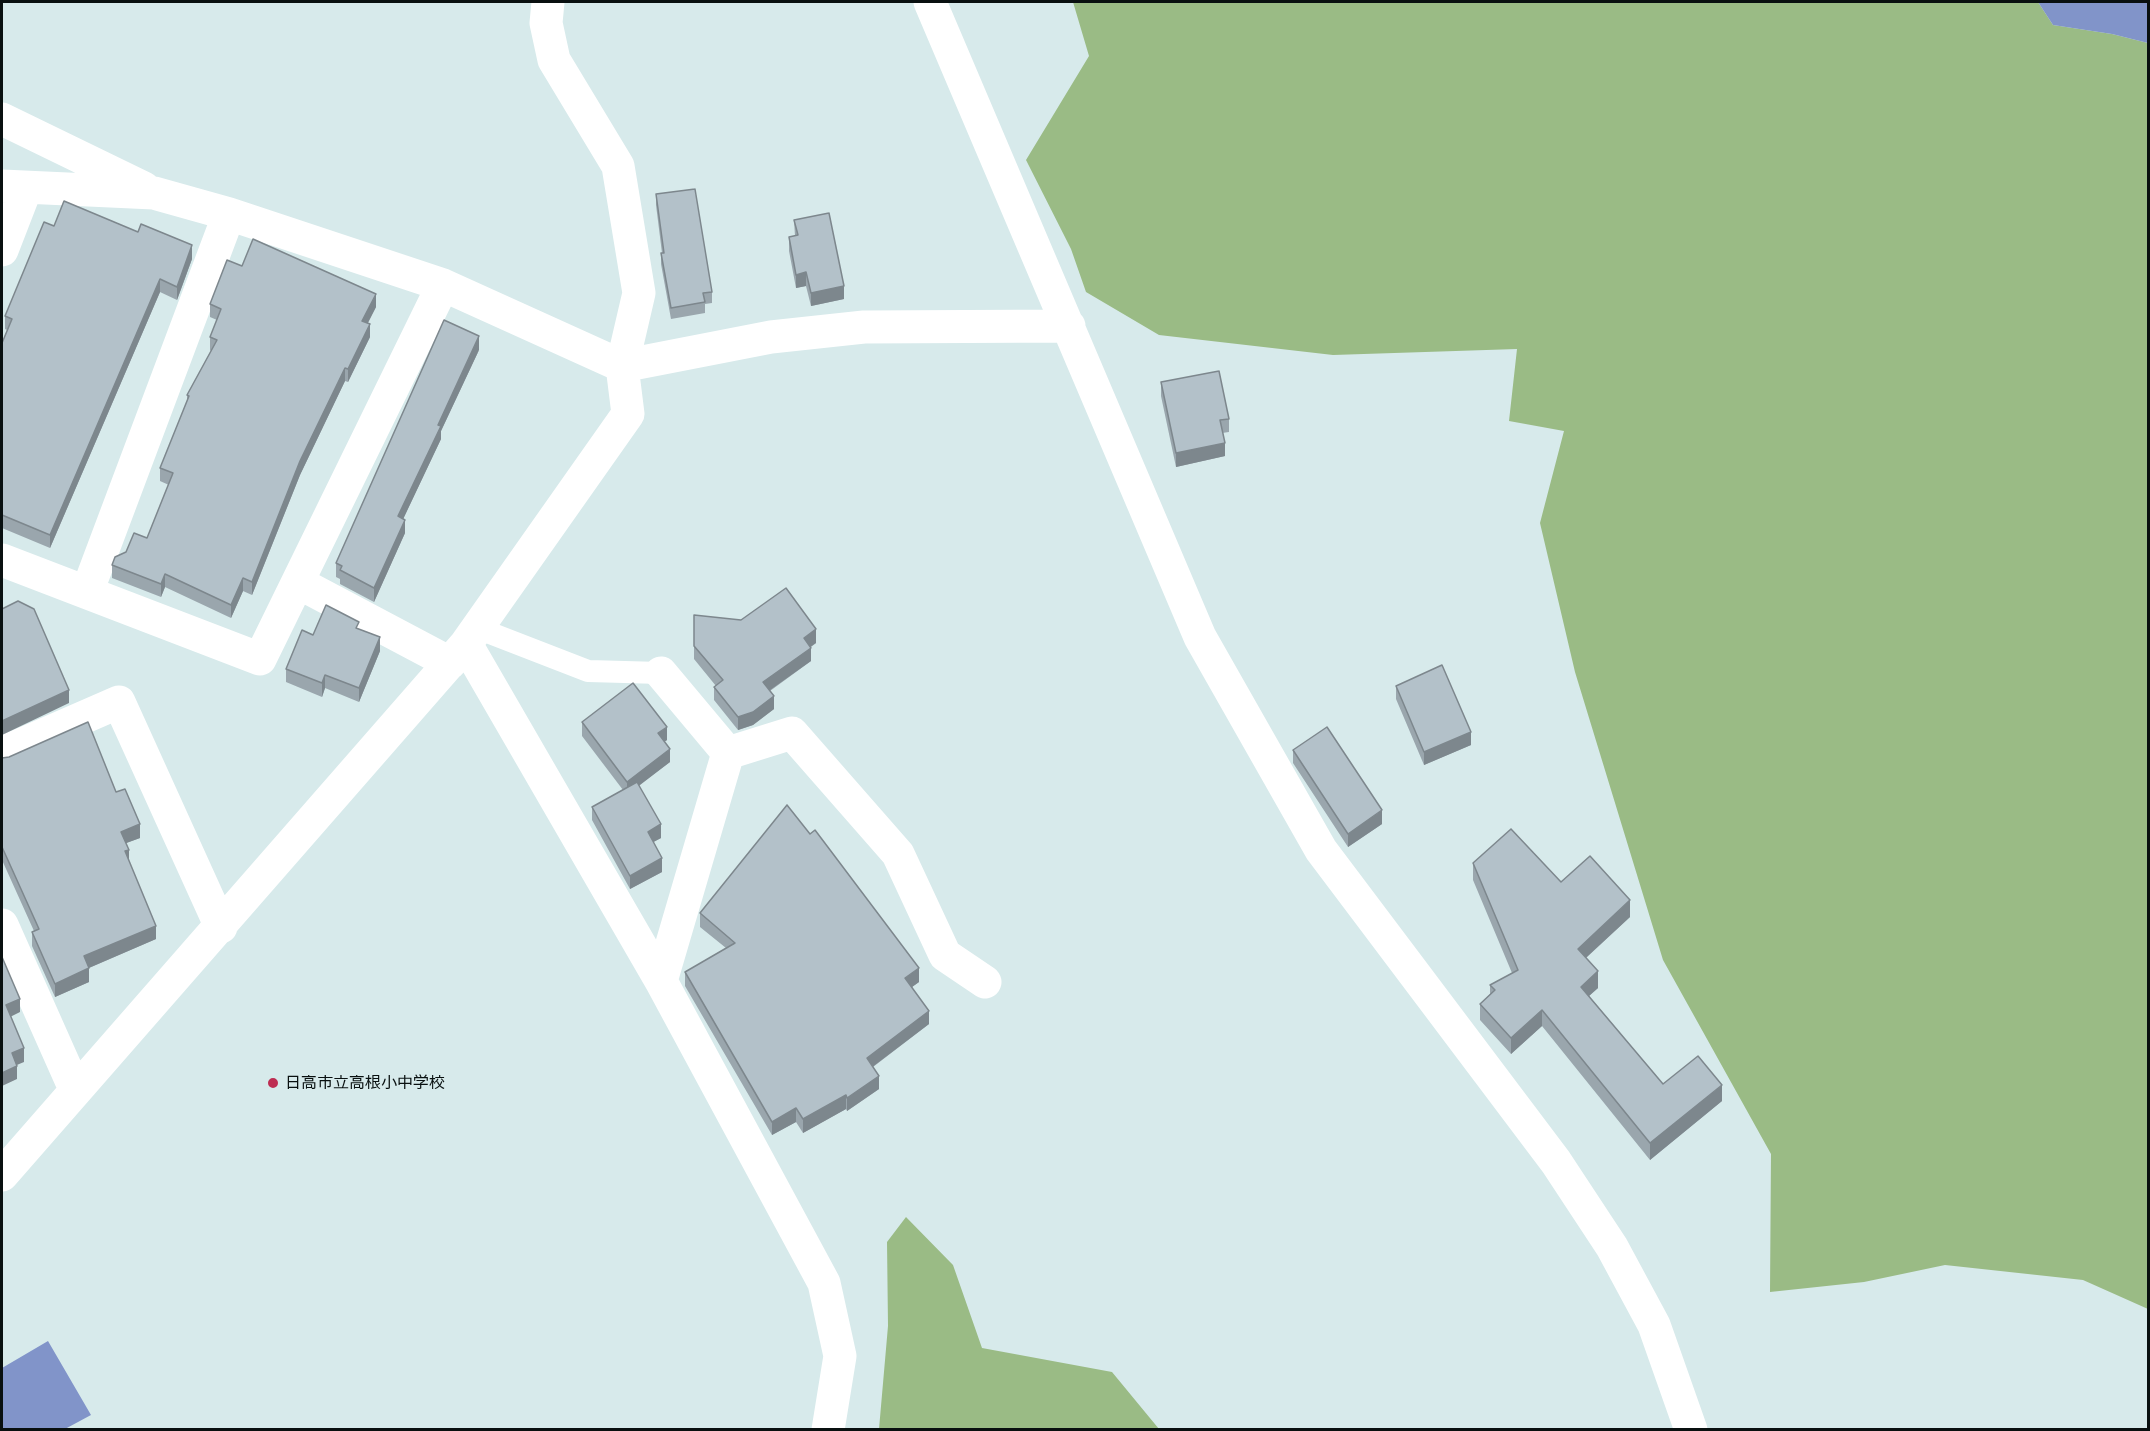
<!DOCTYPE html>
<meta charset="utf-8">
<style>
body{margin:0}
#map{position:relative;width:2150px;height:1431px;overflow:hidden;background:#d7eaeb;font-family:Inter,sans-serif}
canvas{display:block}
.frame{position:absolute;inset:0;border:3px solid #091010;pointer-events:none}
</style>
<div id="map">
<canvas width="2150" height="1431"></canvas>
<div class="frame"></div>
</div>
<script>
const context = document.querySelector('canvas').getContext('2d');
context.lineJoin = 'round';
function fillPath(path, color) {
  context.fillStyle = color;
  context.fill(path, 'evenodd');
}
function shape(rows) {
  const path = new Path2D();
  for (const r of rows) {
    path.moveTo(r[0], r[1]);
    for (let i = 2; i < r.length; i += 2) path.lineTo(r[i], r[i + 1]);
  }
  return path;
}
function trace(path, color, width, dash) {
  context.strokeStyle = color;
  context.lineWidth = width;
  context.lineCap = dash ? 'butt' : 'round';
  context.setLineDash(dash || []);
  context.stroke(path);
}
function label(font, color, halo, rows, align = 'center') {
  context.font = font + ' Inter,"Noto Sans JP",sans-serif';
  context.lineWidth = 6;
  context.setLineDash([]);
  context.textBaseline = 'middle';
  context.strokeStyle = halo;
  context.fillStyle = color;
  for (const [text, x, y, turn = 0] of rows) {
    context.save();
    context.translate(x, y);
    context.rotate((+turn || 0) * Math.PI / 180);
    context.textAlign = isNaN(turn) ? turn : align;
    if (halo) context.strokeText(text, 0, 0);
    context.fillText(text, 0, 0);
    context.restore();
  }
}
fillPath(shape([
 [1073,2,2038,2,2053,25,2112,34,2148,43,2148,1309,2083,1280,1945,1265,1864,1282,1770,1292,1771,1154,1663,960,1575,672,1540,523,1564,431,1509,421,1517,349,1333,355,1159,335,1086,292,1071,249,1026,160,1089,56],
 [906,1217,953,1265,982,1348,1112,1372,1159,1429,879,1429,888,1326,887,1242]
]), '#9abb85');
fillPath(shape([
 [2038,2,2148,2,2148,43,2112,34,2053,25],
 [48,1341,91,1415,65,1429,2,1429,2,1368]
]), '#8194c9');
trace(shape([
 [477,628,588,671,661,673]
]), '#fff', 22);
trace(shape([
 [930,2,1200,637,1321,850,1556,1162,1612,1247,1654,1325,1691,1430],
 [2,119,144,188],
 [2,186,154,193,229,214,443,285,622,366,771,337,864,327,1069,326],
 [2,250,26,188],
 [2,560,260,659,443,285],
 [299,583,450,663],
 [87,592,229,214],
 [466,644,661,981,824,1283,840,1356,828,1430],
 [661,673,728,753,661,981],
 [2,753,119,702,221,927],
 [728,753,792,733,898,854,945,955,985,982],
 [2,925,75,1089],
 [2,1175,466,644,628,414,622,366,639,293,618,166,554,60,546,23,548,2]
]), '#fff', 33);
fillPath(shape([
 [656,194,712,292,712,303,705,304,705,313,671,319,661,264,661,253,662,253,656,205],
 [794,220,844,299,811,306,806,286,796,288,789,251,789,237,795,236],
 [54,226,192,259,177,300,160,292,50,548,2,528,2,343,7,330,5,329,5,316],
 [242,266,376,307,368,323,370,337,348,382,345,381,300,475,252,595,243,591,231,618,165,587,161,597,112,578,112,565,126,552,147,538,169,485,160,481,160,468,187,401,187,395,211,351,210,350,210,337,217,320,210,317,210,304],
 [479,350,441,431,441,439,403,519,405,533,374,602,340,584,340,579,336,577,336,563],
 [1161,382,1229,419,1229,432,1222,433,1225,456,1176,467,1161,396],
 [694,615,816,643,811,647,811,661,770,691,774,709,753,725,738,730,714,700,714,687,716,686,694,659],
 [359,629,380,651,359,702,325,688,322,697,286,682,286,669,313,635],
 [1396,686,1471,745,1424,765,1396,699],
 [582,722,667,740,664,742,670,762,639,785,661,838,653,842,662,872,630,889,592,820,592,807,623,790,582,736],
 [1293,750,1382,824,1348,847,1293,763],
 [2,758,116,792,140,838,126,843,129,861,156,939,89,968,89,982,55,997,32,946,32,932,34,931,2,860],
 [1473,863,1561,882,1630,917,1586,958,1598,988,1589,996,1663,1084,1722,1101,1650,1160,1542,1026,1511,1054,1480,1020,1480,1004,1490,994,1490,985,1512,973,1473,880],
 [700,913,919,982,912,987,929,1024,873,1067,879,1089,847,1111,846,1109,803,1133,796,1122,772,1135,685,986,685,972,726,948,700,927]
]), '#9aa6ad');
fillPath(shape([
 [192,245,192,259,177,300,177,287],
 [806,272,806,286,796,288,796,275],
 [160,279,160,292,50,548,50,535],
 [844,286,844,299,811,306,811,293],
 [376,294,376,307,362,334,362,321],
 [370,324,370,337,348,382,348,369],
 [479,336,479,350,441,431,441,439,398,530,398,516,438,425],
 [345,368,345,381,300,475,252,595,252,582,300,461],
 [1225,443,1225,456,1176,467,1176,453],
 [405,520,405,533,374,602,374,588],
 [165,574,165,587,161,597,161,584],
 [243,578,243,591,231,618,231,605],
 [816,629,816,643,804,651,804,638],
 [380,637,380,651,359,702,359,688],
 [811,648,811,661,763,695,763,682],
 [325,675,325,688,322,697,322,683],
 [69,690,69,703,2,735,2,721],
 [774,696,774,709,753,725,738,730,738,717],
 [667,727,667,740,658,746,658,733],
 [1471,732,1471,745,1424,765,1424,752],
 [670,749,670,762,627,795,627,782],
 [1382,810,1382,824,1348,847,1348,834],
 [140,824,140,838,121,845,121,832],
 [661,824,661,838,648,845,648,832],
 [129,850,129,863,125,851],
 [662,858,662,872,630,889,630,876],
 [1630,900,1630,917,1578,965,1578,949],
 [156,926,156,939,84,970,84,956],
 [89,968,89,982,55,997,55,984],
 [919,968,919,982,905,992,905,978],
 [1598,971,1598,988,1581,1003,1581,987],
 [20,999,20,1012,6,1019,6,1005],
 [1542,1010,1542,1026,1511,1054,1511,1038],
 [929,1011,929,1024,867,1071,867,1058],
 [24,1048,24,1062,12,1067,12,1053],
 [17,1066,17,1079,2,1086,2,1073],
 [879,1076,879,1089,847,1111,847,1098],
 [1722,1085,1722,1101,1650,1160,1650,1143],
 [846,1095,846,1109,803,1133,803,1119],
 [796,1108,796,1122,772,1135,772,1122]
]), '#7d878d');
const building = shape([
 [695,189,712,292,703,293,705,302,671,308,661,253,664,253,656,194,695,189],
 [64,201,138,232,141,224,192,245,177,287,160,279,50,535,2,515,2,343,12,319,5,316,44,222,54,226,64,201],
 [829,213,844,286,811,293,806,272,796,275,789,237,798,235,794,220,829,213],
 [253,239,376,294,362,321,370,324,348,369,345,368,300,461,252,582,243,578,231,605,165,574,161,584,112,565,115,557,126,552,134,533,147,538,173,473,160,468,189,396,187,395,217,340,210,337,221,309,210,304,227,260,242,266,253,239],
 [444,320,479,336,438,425,441,426,398,516,405,520,374,588,340,570,342,566,336,563,444,320],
 [1219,371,1229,419,1220,420,1225,443,1176,453,1161,382,1219,371],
 [786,588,816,629,804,638,811,648,763,682,774,696,753,712,738,717,714,687,723,680,694,646,694,615,741,620,786,588],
 [18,601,34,609,69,690,2,721,2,609,18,601],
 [326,605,359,622,356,628,380,637,359,688,325,675,322,683,286,669,302,630,313,635,326,605],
 [1442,665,1471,732,1424,752,1396,686,1442,665],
 [633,683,667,727,658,733,670,749,627,782,582,722,633,683],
 [88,722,116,792,125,789,140,824,121,832,129,850,125,851,156,926,84,956,89,968,55,984,32,932,39,929,2,847,2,758,9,757,88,722],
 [1327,727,1382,810,1348,834,1293,750,1327,727],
 [637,782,661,824,648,832,662,858,630,876,592,807,637,782],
 [787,805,810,834,815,830,919,968,905,978,929,1011,867,1058,879,1076,847,1098,846,1095,803,1119,796,1108,772,1122,685,972,735,943,700,913,787,805],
 [1511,829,1561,882,1590,856,1630,900,1578,949,1598,971,1581,987,1663,1084,1698,1056,1722,1085,1650,1143,1542,1010,1511,1038,1480,1004,1495,990,1490,985,1518,970,1473,863,1511,829],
 [2,957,20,999,6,1005,24,1048,12,1053,17,1066,2,1073,2,957]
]);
fillPath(building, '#b3c1c9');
trace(building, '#7d878d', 1.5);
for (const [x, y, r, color] of [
 [273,1083,6,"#bd2d52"]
]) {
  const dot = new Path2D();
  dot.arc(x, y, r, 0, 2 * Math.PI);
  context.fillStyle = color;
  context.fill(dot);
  trace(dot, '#d7eaeb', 2);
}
label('16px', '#091010', '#d7eaeb', [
 ["日高市立高根小中学校",285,1083]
], 'left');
</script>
